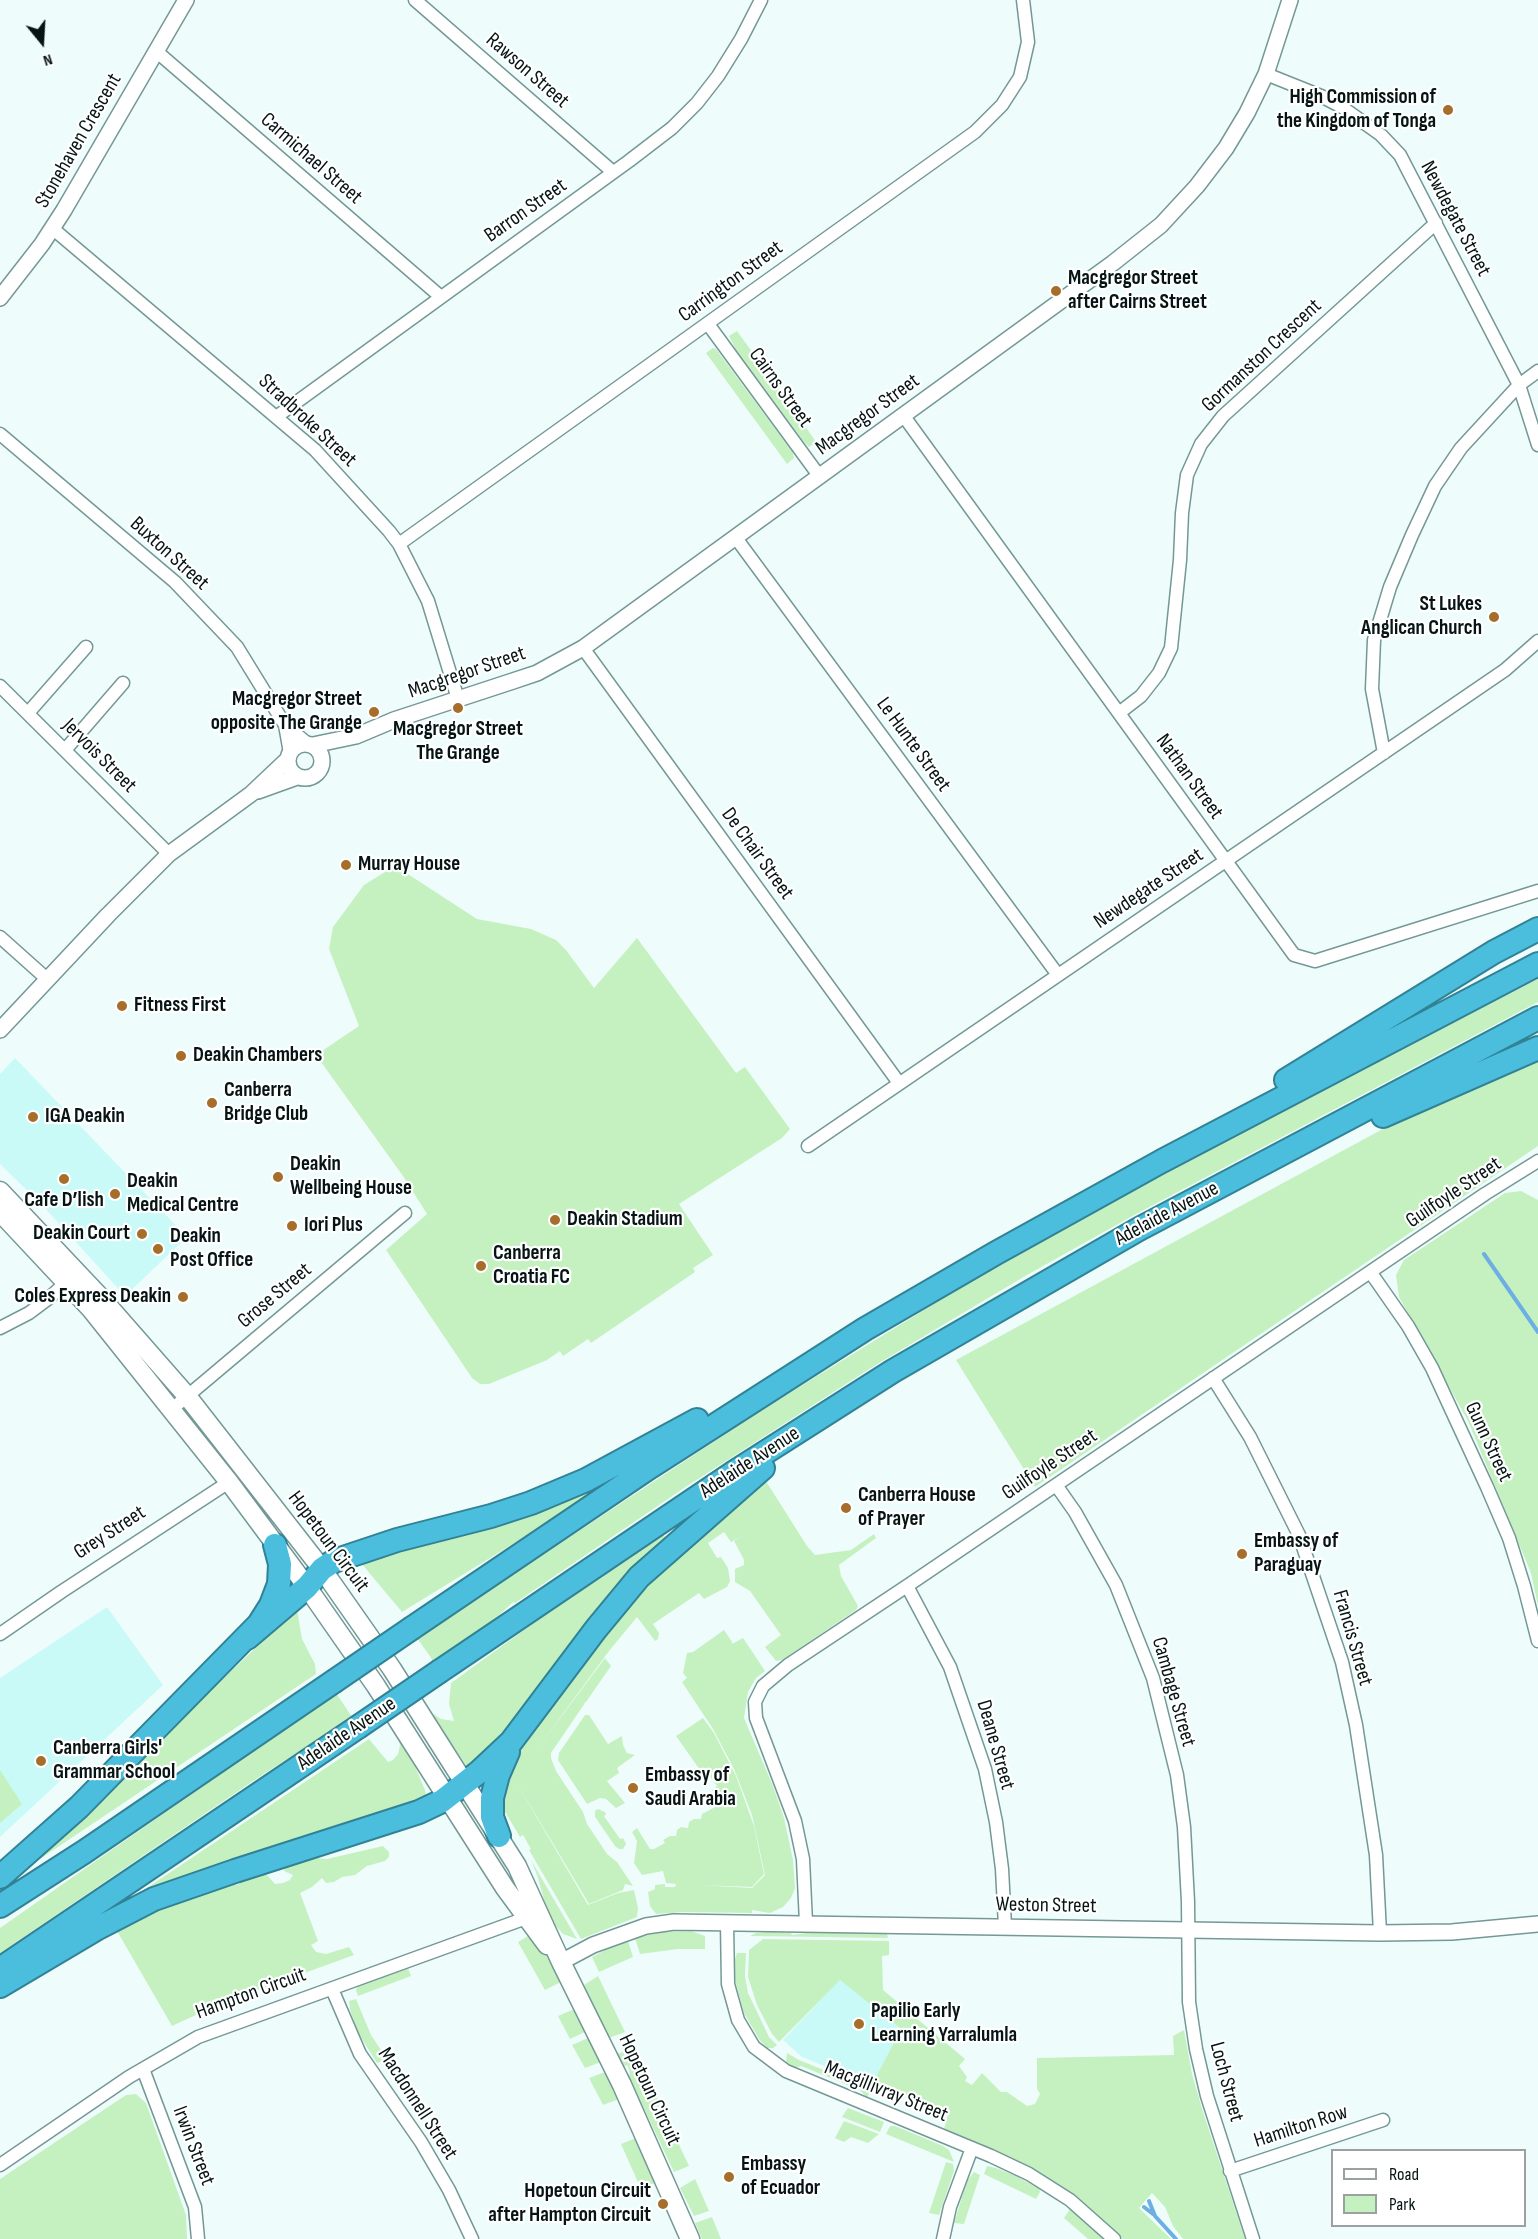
<!DOCTYPE html>
<meta charset="utf-8">
<style>
body{margin:0}
#map{position:relative;width:1538px;height:2239px;overflow:hidden;background:#eefdfc;font-family:"Sofia Sans Condensed",sans-serif}
canvas{display:block}
.legend{position:absolute;left:1331px;top:2149px;width:195px;height:78px;box-sizing:border-box;background:#fff;border:2px solid #9ba1a1;margin:0;padding:8px 10px;list-style:none;font-size:18px;color:#061413}
.legend li{display:flex;align-items:center;gap:12px;height:30px}
.legend b{width:30px;border:2px solid #9ba1a1}
.north{position:absolute;left:12px;top:12px;width:60px;height:60px;-webkit-text-stroke:4px #fff;paint-order:stroke;rotate:162deg;font-size:16px;font-weight:700;line-height:24px;text-align:center;color:#061413}
.north::after{content:'';display:block;margin:auto;width:21px;height:27px;background:#061413;clip-path:polygon(50% 0,100% 100%,50% 72%,0 100%)}
</style>
<div id="map">
<canvas width="1538" height="2239"></canvas>
<ul class="legend">
<li><b style="height:8px;background:#fff"></b>Road</li>
<li><b style="height:16px;background:#c5f1c0"></b>Park</li>
</ul>
<div class="north">N</div>
</div>
<script>
const context = document.querySelector('canvas').getContext('2d');
context.lineJoin = 'round';
function fillPath(path, color) {
  context.fillStyle = color;
  context.fill(path, 'evenodd');
}
function shape(rows) {
  const path = new Path2D();
  for (const r of rows) {
    if (r.length === 3) {
      path.moveTo(r[0] + r[2], r[1]);
      path.arc(r[0], r[1], r[2], 0, 2 * Math.PI);
      continue;
    }
    path.moveTo(r[0], r[1]);
    for (let i = 2; i < r.length; i += 2) path.lineTo(r[i], r[i + 1]);
  }
  return path;
}
function trace(path, color, width, dash) {
  context.strokeStyle = color;
  context.lineWidth = width;
  context.lineCap = dash ? 'butt' : 'round';
  context.setLineDash(dash || []);
  context.stroke(path);
}
function label(font, color, halo, rows, align = 'center') {
  context.font = font + ' "Sofia Sans Condensed",sans-serif';
  context.lineWidth = 4.5;
  context.setLineDash([]);
  context.textBaseline = 'middle';
  context.strokeStyle = halo;
  context.fillStyle = color;
  for (const [text, x, y, turn = 0] of rows) {
    context.save();
    context.translate(x, y);
    context.rotate((+turn || 0) * Math.PI / 180);
    context.textAlign = isNaN(turn) ? turn : align;
    if (halo) context.strokeText(text, 0, 0);
    context.fillText(text, 0, 0);
    context.restore();
  }
}
fillPath(shape([
 [15,1058,187,1237,125,1296,43,1206,0,1164,0,1074],
 [107,1607,163,1685,0,1837,0,1678],
 [840,1979,901,2029,875,2080,869,2084,802,2057,783,2040]
]), '#c9faf7');
fillPath(shape([
 [737,331,790,404,816,442,809,447,803,441,736,350,729,336],
 [713,348,716,349,793,453,794,458,787,464,706,353],
 [400,869,477,919,531,929,556,940,566,950,594,988,637,938,736,1073,745,1067,790,1129,782,1138,679,1204,713,1255,693,1268,695,1272,591,1343,588,1339,563,1356,560,1351,547,1360,489,1384,480,1384,472,1378,386,1250,427,1214,403,1176,316,1055,359,1026,329,949,333,927,364,885,388,870],
 [1538,979,1538,1002,1136,1214,1027,1275,874,1366,684,1488,515,1603,513,1602,497,1617,434,1662,417,1638,762,1410,963,1286,1186,1161],
 [1538,1045,1538,1146,1035,1487,956,1360],
 [1521,1191,1538,1200,1538,1606,1531,1573,1468,1421,1399,1297,1396,1275,1404,1260,1505,1193],
 [622,1467,573,1507,402,1612,361,1563],
 [762,1475,807,1546,815,1555,851,1550,874,1534,876,1538,839,1565,841,1576,858,1606,856,1610,782,1660,776,1661,765,1647,781,1635,750,1591,735,1582,735,1569,744,1565,744,1560,734,1541,742,1536,731,1542,724,1532,708,1543,717,1558,721,1557,728,1568,730,1581,727,1587,704,1599,699,1593,653,1624,659,1633,658,1639,655,1641,637,1617,609,1651,535,1752,605,1658,611,1666,586,1702,584,1702,585,1703,551,1753,551,1758,556,1771,583,1812,587,1824,607,1854,617,1862,633,1886,625,1884,623,1890,589,1904,515,1780,588,1905,618,1893,634,1890,638,1908,637,1917,581,1939,529,1850,531,1849,523,1835,520,1837,501,1805,513,1756,635,1597,684,1546,692,1546,705,1525],
 [664,1535,667,1540,525,1714,468,1768,430,1712,441,1719,454,1721,449,1704,451,1683,542,1617],
 [297,1609,302,1639,315,1664,316,1674,43,1857,21,1869],
 [724,1630,732,1642,732,1644,743,1638,765,1671,756,1678,748,1692,744,1718,773,1786,784,1818,793,1860,795,1888,791,1898,783,1907,770,1913,752,1910,752,1913,683,1912,656,1914,650,1906,648,1892,655,1889,655,1885,665,1884,665,1887,675,1887,676,1884,666,1883,663,1871,642,1875,634,1863,637,1841,632,1832,637,1828,650,1849,654,1849,665,1843,663,1840,670,1836,676,1836,677,1830,681,1827,688,1828,689,1822,694,1819,701,1819,702,1814,721,1804,712,1790,717,1786,709,1775,705,1777,676,1736,703,1718,714,1733,736,1776,754,1826,764,1874,752,1887,699,1885,752,1888,765,1875,752,1815,734,1769,713,1729,682,1682,687,1678,683,1673,687,1653,693,1652],
 [336,1693,352,1717,253,1781,0,1953,0,1928],
 [585,1715,589,1715,608,1744,622,1736,623,1745,627,1753,635,1755,617,1768,619,1773,607,1781,625,1803,616,1808,606,1799,600,1798,587,1804,558,1760,559,1753],
 [396,1732,409,1752,425,1790,426,1795,421,1799,111,1912,369,1739,388,1762,393,1760,398,1754,400,1745],
 [0,1770,22,1804,0,1823],
 [598,1809,605,1812,606,1814,604,1816,620,1839,623,1838,626,1844,623,1849,619,1849,615,1846,595,1817,595,1811],
 [383,1846,389,1852,389,1857,385,1861,367,1866,355,1875,342,1877,334,1882,326,1883,322,1878,312,1887,300,1893,318,1941,311,1945,316,1952,326,1954,349,1947,354,1955,222,2003,172,2026,117,1931,117,1928,162,1907,230,1884,238,1885,243,1881,259,1873,267,1875,275,1884,283,1883,290,1880,293,1875,284,1871,286,1864,315,1858,327,1859],
 [531,1860,577,1939,563,1934,553,1923,547,1910,537,1875],
 [691,1931,705,1936,705,1949,678,1949,640,1954,635,1938,662,1932],
 [768,1932,791,1933,792,1935,813,1932,887,1934,888,1938,750,1936,756,1933],
 [530,1935,541,1945,561,1982,545,1990,518,1942],
 [763,1939,889,1941,889,1955,882,1956,883,1990,965,2059,959,2066,967,2077,965,2081,972,2085,982,2073,1001,2092,1007,2092,1027,2106,1035,2104,1040,2094,1037,2089,1037,2058,1174,2055,1173,2036,1184,2030,1192,2074,1203,2112,1245,2239,1183,2239,1173,2226,1165,2207,1152,2193,1139,2208,1171,2239,1123,2239,1072,2193,1037,2171,944,2129,949,2111,871,2082,875,2079,901,2029,840,1980,779,2042,772,2034,757,2005,748,1977,749,1950],
 [628,1941,633,1957,599,1972,592,1957,609,1948],
 [737,1953,746,1953,745,1976,748,1993,769,2037,777,2045,773,2048,767,2048,759,2039,744,2013,734,1976,734,1962],
 [407,1966,411,1976,358,1996,356,1990,358,1985],
 [598,1976,625,2032,609,2038,584,1985],
 [356,1999,371,2035,387,2059,377,2063,357,2031,350,2009,349,2001],
 [572,2010,576,2011,585,2030,585,2032,570,2039,558,2016],
 [588,2038,601,2062,585,2068,572,2045],
 [634,2048,689,2166,674,2172,628,2075,630,2074,629,2069,627,2065,623,2067,617,2054],
 [787,2053,799,2060,871,2089,867,2098,860,2090,801,2066,795,2068,786,2062],
 [605,2072,619,2099,603,2105,589,2078],
 [136,2094,146,2103,186,2215,187,2239,0,2239,0,2179,126,2095],
 [848,2108,884,2122,880,2132,842,2117],
 [844,2121,879,2134,868,2143,851,2137,844,2142,837,2139,835,2138],
 [890,2126,895,2126,943,2146,949,2150,954,2162,886,2134],
 [636,2138,657,2182,641,2189,621,2144],
 [946,2162,953,2164,954,2171,939,2215,929,2213],
 [987,2166,996,2168,1016,2176,1039,2189,1040,2192,1036,2199,984,2174],
 [974,2172,980,2175,964,2224,954,2223,967,2181],
 [695,2179,709,2211,694,2216,680,2188],
 [1070,2209,1085,2221,1104,2239,1088,2239,1064,2218],
 [712,2217,721,2239,702,2239,695,2223]
]), '#c5f1c0');
trace(shape([
 [1484,1254,1538,1332],
 [1149,2201,1155,2216,1176,2239],
 [1144,2207,1153,2214]
]), '#6dafe2', 4);
const minor = shape([
 [415,0,613,172],
 [156,51,441,297],
 [1266,74,1321,96,1342,107,1381,135,1400,155,1519,385,1538,445],
 [52,228,315,450,389,531,399,544,428,601,458,699],
 [708,324,820,477],
 [903,415,1294,955,1315,961,1538,891],
 [276,417,629,161,672,128,697,103,718,76,741,39,761,0],
 [0,434,175,582,237,647,285,725,290,753],
 [736,538,1058,975],
 [399,544,975,132,1002,105,1020,77,1028,42,1023,0],
 [583,648,899,1083],
 [0,686,169,854],
 [28,713,86,647],
 [1119,713,1141,696,1159,673,1171,648,1180,560,1182,513,1187,475,1201,444,1223,416,1436,223],
 [285,725,308,744],
 [65,750,123,683],
 [1384,753,1372,689,1374,640,1390,587,1412,535,1435,486,1461,448,1519,385,1538,371],
 [0,937,47,979],
 [808,1146,1505,670,1538,641],
 [1371,1273,1408,1326,1432,1368,1487,1487,1509,1538,1524,1586,1538,1641],
 [0,1328,29,1313,49,1298,70,1279],
 [1213,1378,1250,1437,1299,1535,1342,1662,1356,1725,1376,1855,1380,1933],
 [172,1409,405,1213],
 [1056,1485,1075,1512,1116,1585,1153,1678,1177,1775,1184,1827,1188,1902,1189,2002,1196,2049,1207,2096,1253,2239],
 [907,1586,950,1667,985,1769,996,1822,1002,1869,1005,1926],
 [0,1634,61,1592,229,1482],
 [727,1923,728,1984,738,2020,754,2047,786,2071,991,2156,1029,2174,1070,2200,1114,2239],
 [806,1923,803,1859,795,1821,756,1718,755,1702,763,1686,788,1665,907,1586,1485,1194,1538,1161],
 [332,1989,360,2054,421,2142,449,2190,472,2239],
 [143,2069,195,2207,198,2239],
 [0,2165,129,2077,198,2037,526,1918],
 [1230,2171,1383,2120],
 [943,2239,950,2207,972,2148]
]);
const tertiary = shape([
 [0,298,42,244,64,210,186,0],
 [305,761,17],
 [313,745,356,736,394,720,513,681,537,673,583,648,1113,263,1161,225,1197,186,1226,148,1247,113,1266,74,1290,0],
 [258,791,297,777],
 [0,1030,108,915,169,854,251,794,287,760],
 [561,1962,593,1945,646,1926,674,1922,1380,1933,1452,1932,1538,1924]
]);
const secondary = shape([
 [0,1191,102,1299,187,1396,322,1569,392,1669,517,1866,561,1962,622,2085,690,2239],
 [0,1212,90,1308,229,1482,307,1587,376,1686,505,1888,547,1945]
]);
const motorway = shape([
 [1286,1080,1494,952,1538,929],
 [1383,1116,1538,1048],
 [412,1628,650,1467,865,1329,996,1253,1162,1161,1538,964],
 [247,1638,307,1587,322,1569,334,1561,397,1540,491,1516,531,1503,586,1480,697,1420],
 [440,1671,733,1473,893,1371,1139,1229,1538,1018],
 [499,1836,492,1817,492,1798,498,1775,508,1752],
 [0,1877,79,1807,259,1624,271,1605,279,1584,280,1564,275,1545],
 [0,1906,84,1852,333,1682],
 [0,1969,358,1727],
 [0,1986,96,1929,154,1899,235,1871,419,1812,442,1801,479,1772,511,1742,596,1629,639,1577,763,1468]
]);
trace(minor, '#749896', 15);
trace(tertiary, '#749896', 18);
trace(secondary, '#749896', 21);
trace(motorway, '#328296', 26);
trace(minor, '#fff', 12);
trace(tertiary, '#fff', 15);
trace(secondary, '#fff', 18);
trace(motorway, '#4abedc', 22);
const motorwayBridge = shape([
 [333,1682,412,1628],
 [358,1727,440,1671]
]);
trace(motorwayBridge, '#328296', 26, []);
trace(motorwayBridge, '#4abedc', 22);
for (const [x, y, r, color] of [
 [1448,110,6,"#a66d2b"],
 [1056,291,6,"#a66d2b"],
 [1494,617,6,"#a66d2b"],
 [458,708,6,"#a66d2b"],
 [374,712,6,"#a66d2b"],
 [346,865,6,"#a66d2b"],
 [122,1006,6,"#a66d2b"],
 [181,1056,6,"#a66d2b"],
 [212,1103,6,"#a66d2b"],
 [33,1117,6,"#a66d2b"],
 [278,1177,6,"#a66d2b"],
 [64,1179,6,"#a66d2b"],
 [115,1194,6,"#a66d2b"],
 [555,1220,6,"#a66d2b"],
 [292,1226,6,"#a66d2b"],
 [142,1234,6,"#a66d2b"],
 [158,1249,6,"#a66d2b"],
 [481,1266,6,"#a66d2b"],
 [183,1297,6,"#a66d2b"],
 [846,1508,6,"#a66d2b"],
 [1242,1554,6,"#a66d2b"],
 [41,1761,6,"#a66d2b"],
 [633,1788,6,"#a66d2b"],
 [859,2024,6,"#a66d2b"],
 [729,2177,6,"#a66d2b"],
 [663,2204,6,"#a66d2b"]
]) {
  const dot = new Path2D();
  dot.arc(x, y, r, 0, 2 * Math.PI);
  context.fillStyle = color;
  context.fill(dot);
  trace(dot, '#fff', 2);
}
label('21px', '#061413', '#fff', [
 ["Rawson Street",527,71,41],
 ["Stonehaven Crescent",79,141,-60],
 ["Carmichael Street",311,159,41],
 ["Barron Street",526,211,-35],
 ["Newdegate Street",1455,219,62],
 ["Carrington Street",731,282,-36],
 ["Gormanston Crescent",1262,356,-43],
 ["Cairns Street",780,388,54],
 ["Macgregor Street",868,415,-36],
 ["Stradbroke Street",307,421,43],
 ["Buxton Street",169,554,42],
 ["Macgregor Street",467,673,-19],
 ["Le Hunte Street",913,745,54],
 ["Jervois Street",99,756,45],
 ["Nathan Street",1189,777,54],
 ["De Chair Street",757,854,54],
 ["Newdegate Street",1149,889,-34],
 ["Guilfoyle Street",1454,1193,-34],
 ["Adelaide Avenue",1167,1214,-28],
 ["Grose Street",275,1296,-40],
 ["Gunn Street",1488,1442,65],
 ["Adelaide Avenue",750,1463,-33],
 ["Guilfoyle Street",1050,1465,-34],
 ["Grey Street",110,1533,-33],
 ["Hopetoun Circuit",328,1542,53],
 ["Francis Street",1352,1638,74],
 ["Cambage Street",1173,1692,74],
 ["Adelaide Avenue",347,1734,-34],
 ["Deane Street",995,1745,74],
 ["Weston Street",1046,1906,1],
 ["Hampton Circuit",251,1994,-20],
 ["Loch Street",1226,2082,75],
 ["Hopetoun Circuit",649,2090,65],
 ["Macgillivray Street",886,2092,22],
 ["Macdonnell Street",417,2104,57],
 ["Hamilton Row",1301,2127,-18],
 ["Irwin Street",193,2146,69]
]);
label('bold 21px', '#061413', '#fff', [
 ["High Commission of",1436,98,"right"],
 ["the Kingdom of Tonga",1436,122,"right"],
 ["Macgregor Street",1068,279],
 ["after Cairns Street",1068,303],
 ["St Lukes",1482,605,"right"],
 ["Anglican Church",1482,629,"right"],
 ["Macgregor Street",362,700,"right"],
 ["opposite The Grange",362,724,"right"],
 ["Macgregor Street",458,730,"center"],
 ["The Grange",458,754,"center"],
 ["Murray House",358,865],
 ["Fitness First",134,1006],
 ["Deakin Chambers",193,1056],
 ["Canberra",224,1091],
 ["Bridge Club",224,1115],
 ["IGA Deakin",45,1117],
 ["Deakin",290,1165],
 ["Wellbeing House",290,1189],
 ["Deakin",127,1182],
 ["Medical Centre",127,1206],
 ["Cafe D’lish",64,1201,"center"],
 ["Deakin Stadium",567,1220],
 ["Iori Plus",304,1226],
 ["Deakin Court",130,1234,"right"],
 ["Deakin",170,1237],
 ["Post Office",170,1261],
 ["Canberra",493,1254],
 ["Croatia FC",493,1278],
 ["Coles Express Deakin",171,1297,"right"],
 ["Canberra House",858,1496],
 ["of Prayer",858,1520],
 ["Embassy of",1254,1542],
 ["Paraguay",1254,1566],
 ["Canberra Girls'",53,1749],
 ["Grammar School",53,1773],
 ["Embassy of",645,1776],
 ["Saudi Arabia",645,1800],
 ["Papilio Early",871,2012],
 ["Learning Yarralumla",871,2036],
 ["Embassy",741,2165],
 ["of Ecuador",741,2189],
 ["Hopetoun Circuit",651,2192,"right"],
 ["after Hampton Circuit",651,2216,"right"]
], 'left');
</script>
